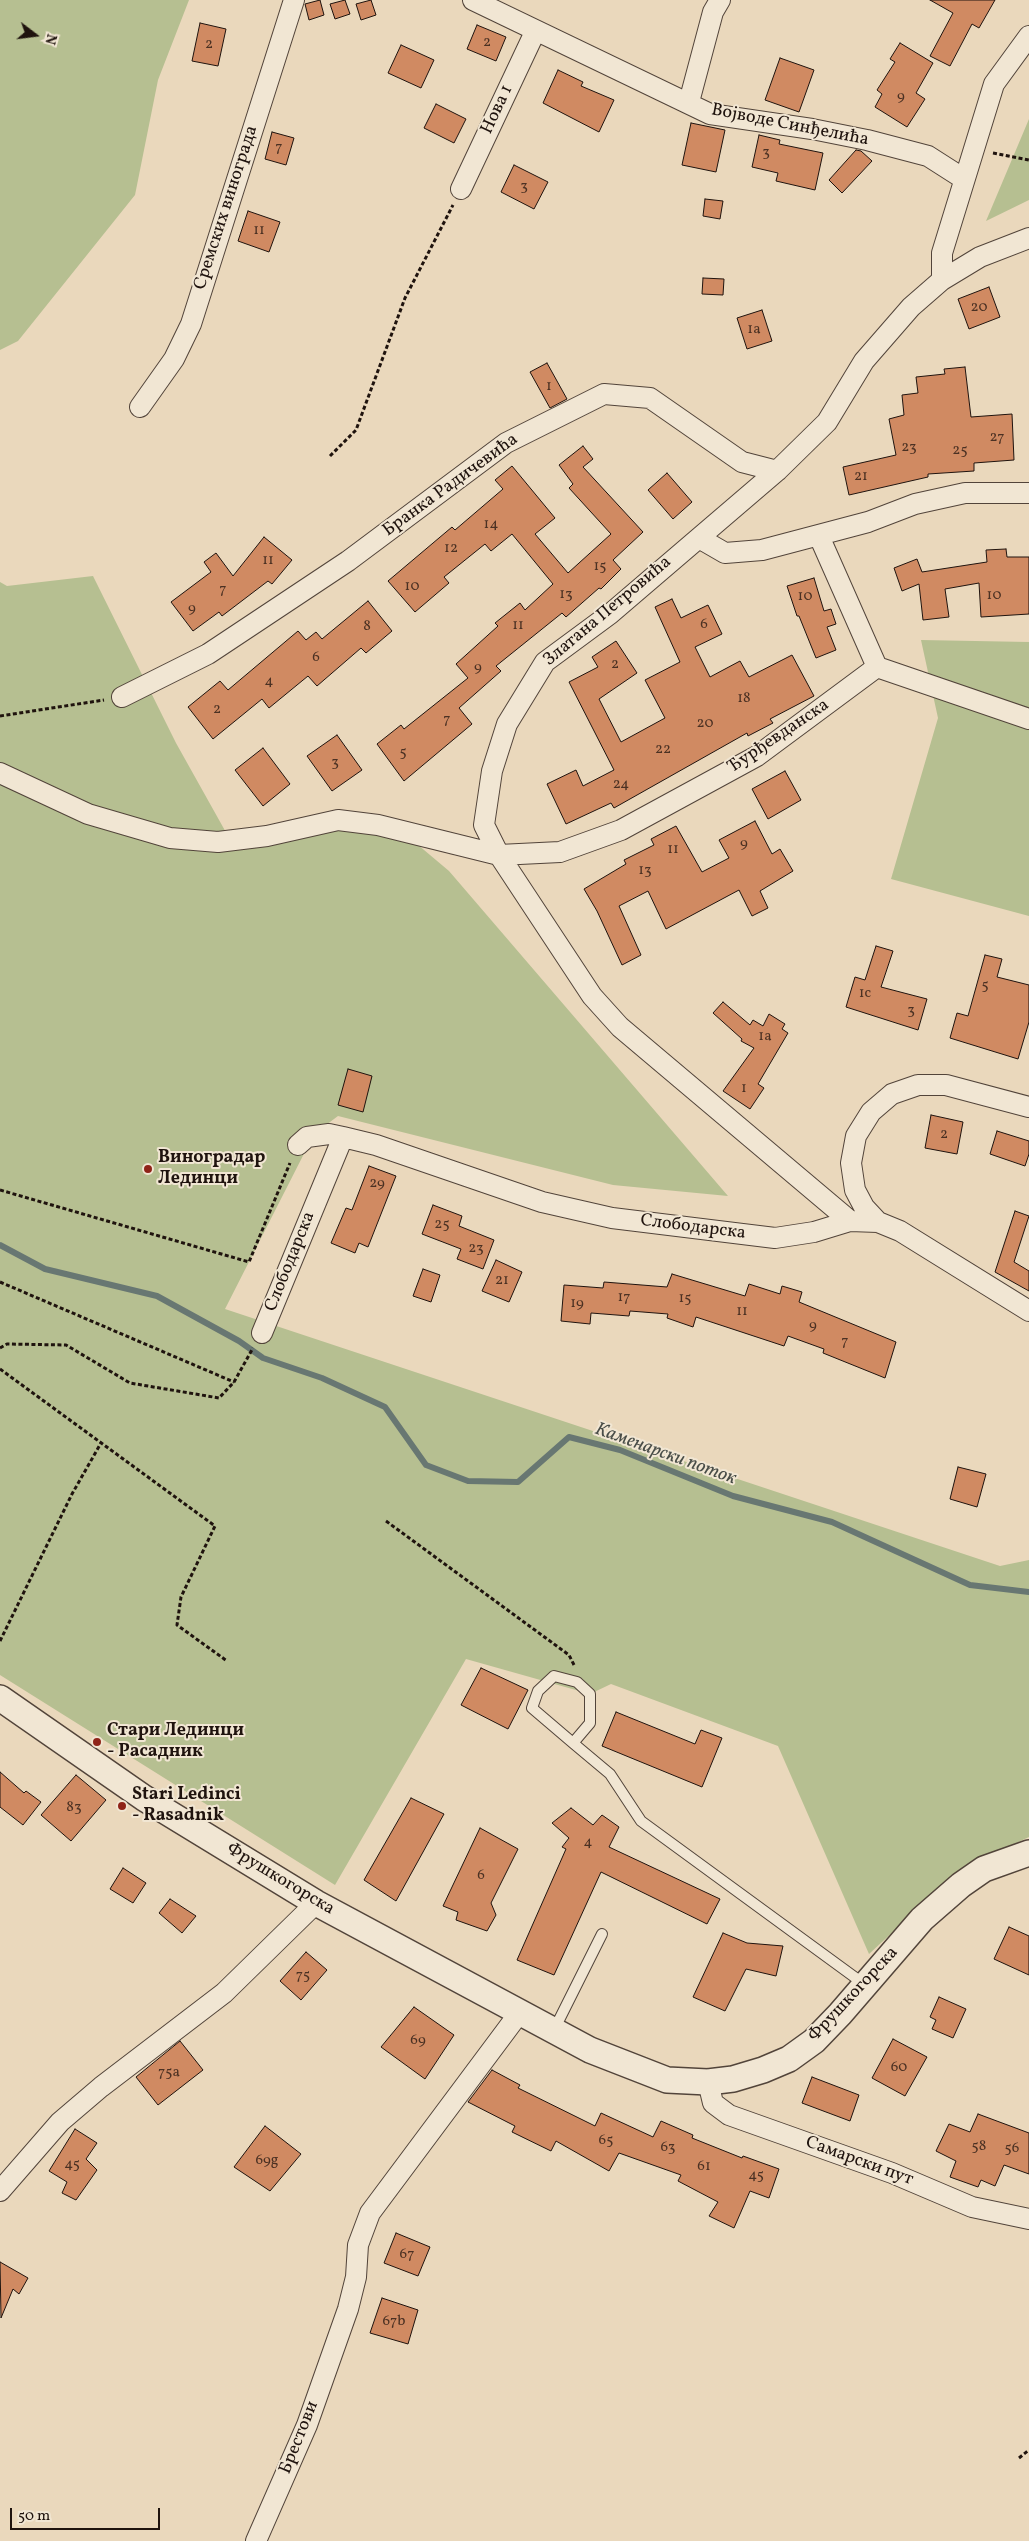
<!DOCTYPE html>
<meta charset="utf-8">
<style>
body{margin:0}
#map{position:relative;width:1029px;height:2541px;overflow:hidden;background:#ead8bc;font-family:Vollkorn,serif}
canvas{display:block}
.north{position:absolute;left:10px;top:10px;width:50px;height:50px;-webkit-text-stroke:4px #f1e6d3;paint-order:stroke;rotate:105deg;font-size:14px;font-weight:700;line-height:20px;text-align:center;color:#1f130e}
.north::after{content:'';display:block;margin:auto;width:18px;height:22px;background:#1f130e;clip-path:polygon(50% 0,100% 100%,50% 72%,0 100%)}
.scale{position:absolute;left:10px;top:2508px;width:150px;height:22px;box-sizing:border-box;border:2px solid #1f130e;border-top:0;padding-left:6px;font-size:15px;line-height:18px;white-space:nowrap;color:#1f130e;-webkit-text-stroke:4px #f1e6d3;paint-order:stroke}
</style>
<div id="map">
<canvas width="1029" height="2541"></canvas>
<div class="north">N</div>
<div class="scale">50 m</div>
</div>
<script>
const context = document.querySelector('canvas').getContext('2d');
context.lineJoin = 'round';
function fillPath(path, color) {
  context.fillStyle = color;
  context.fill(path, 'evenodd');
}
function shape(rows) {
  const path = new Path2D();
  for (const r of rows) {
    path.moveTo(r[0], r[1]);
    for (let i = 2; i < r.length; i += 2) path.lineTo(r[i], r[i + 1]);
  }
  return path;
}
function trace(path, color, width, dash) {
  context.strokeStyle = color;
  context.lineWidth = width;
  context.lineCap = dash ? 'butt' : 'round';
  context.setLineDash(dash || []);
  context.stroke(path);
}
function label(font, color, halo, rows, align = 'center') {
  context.font = font + ' Vollkorn,serif';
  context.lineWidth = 4;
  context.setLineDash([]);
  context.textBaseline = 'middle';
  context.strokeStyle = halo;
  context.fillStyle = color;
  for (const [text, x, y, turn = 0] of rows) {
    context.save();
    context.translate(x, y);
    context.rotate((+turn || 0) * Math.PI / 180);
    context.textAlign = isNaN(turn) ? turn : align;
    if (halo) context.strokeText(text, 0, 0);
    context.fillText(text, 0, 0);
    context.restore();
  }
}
fillPath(shape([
 [0,0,189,0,158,80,135,195,18,341,0,350],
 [1029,119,1029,200,986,221],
 [93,576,176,743,228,836,392,823,449,871,728,1196,613,1185,338,1116,314,1134,225,1309,1000,1566,1029,1560,1029,1837,961,1869,869,1954,778,1746,611,1684,590,1694,466,1659,335,1885,0,1675,0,582,7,586],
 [921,640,1029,642,1029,916,891,879,938,718]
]), '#b6bf91');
trace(shape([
 [0,1245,45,1269,157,1296,239,1341,263,1358,322,1378,385,1407,426,1465,468,1481,518,1482,569,1437,620,1450,733,1496,832,1522,970,1585,1029,1592]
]), '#687772', 6);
const building = shape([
 [320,0,324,15,309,20,305,4,320,0],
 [345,0,350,14,335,19,330,4,345,0],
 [371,0,376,15,361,20,356,4,371,0],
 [930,0,995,0,979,28,972,24,950,66,930,56,953,13,930,0],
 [200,23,226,29,218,66,192,61,200,23],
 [477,25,506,37,496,61,467,49,477,25],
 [900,43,933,63,916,93,925,99,907,127,875,107,882,94,877,90,895,62,890,59,900,43],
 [401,45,434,60,421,88,388,73,401,45],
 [780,58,814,70,799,112,765,100,780,58],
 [558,70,583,82,581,86,614,100,599,132,543,103,558,70],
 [436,104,466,119,454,143,424,128,436,104],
 [691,123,725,130,716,172,682,165,691,123],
 [272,132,294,138,286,165,265,159,272,132],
 [759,135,780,140,779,144,823,153,815,190,776,181,778,173,752,167,759,135],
 [856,150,861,151,872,161,842,193,829,180,856,150],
 [514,165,548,182,534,209,501,192,514,165],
 [705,199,723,201,720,219,703,216,705,199],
 [248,211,280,222,269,252,238,241,248,211],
 [703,278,724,279,723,295,702,294,703,278],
 [989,287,1000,317,969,329,958,299,989,287],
 [762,310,772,341,747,349,737,318,762,310],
 [547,363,567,399,550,408,530,372,547,363],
 [965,367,971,417,1012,414,1014,460,974,463,974,471,928,474,928,477,849,495,843,467,896,455,889,419,904,415,902,395,918,393,916,377,945,374,944,369,965,367],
 [583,446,593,459,583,467,643,532,613,560,621,569,601,589,599,588,566,617,562,613,496,666,501,671,459,708,472,724,404,781,377,744,401,725,404,729,468,678,456,664,498,626,495,623,520,603,525,610,553,584,512,534,491,551,485,544,444,577,449,583,415,612,388,581,452,527,455,530,503,489,495,480,512,466,555,518,535,534,568,573,611,534,569,488,573,484,559,465,583,446],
 [667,473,692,502,673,519,648,490,667,473],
 [264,537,292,560,272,584,268,581,222,616,219,612,193,631,171,602,211,572,204,562,216,553,233,576,264,537],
 [1006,549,1007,557,1029,557,1029,614,981,617,979,583,945,589,949,617,923,620,919,584,902,591,894,568,917,559,922,572,987,562,986,550,1006,549],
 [814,578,824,611,831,609,836,624,827,627,836,650,816,658,799,616,797,616,787,586,814,578],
 [672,599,681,618,708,605,722,634,695,647,710,677,740,661,749,677,792,655,814,696,770,719,773,723,748,736,747,733,614,808,611,803,566,824,547,784,576,770,583,786,614,770,569,682,598,667,592,657,616,641,637,673,599,699,621,742,665,718,645,680,680,662,655,607,672,599],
 [368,601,392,631,366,653,361,648,317,686,308,676,269,708,262,699,213,739,188,707,220,681,228,690,298,631,306,640,316,632,322,639,368,601],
 [337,735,362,770,332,791,307,756,337,735],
 [263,748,290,784,263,806,235,770,263,748],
 [785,771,801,800,768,819,752,789,785,771],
 [755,821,772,854,780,849,793,871,760,891,768,908,752,916,739,890,666,929,648,891,619,906,641,955,622,965,597,911,584,889,626,864,624,860,654,845,651,839,676,826,702,872,729,858,719,840,755,821],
 [876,946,893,951,881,987,927,999,918,1030,846,1007,855,977,865,980,876,946],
 [985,955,1002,959,997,977,1029,985,1029,1022,1018,1059,950,1038,957,1013,968,1016,985,955],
 [723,1002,750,1025,753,1020,763,1026,769,1014,785,1024,782,1029,788,1033,758,1084,764,1088,750,1109,723,1091,754,1048,741,1041,742,1039,713,1013,723,1002],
 [348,1069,372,1076,363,1112,338,1105,348,1069],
 [931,1115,963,1122,957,1154,925,1148,931,1115],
 [997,1131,1029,1141,1029,1154,1025,1166,990,1154,997,1131],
 [369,1166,396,1176,368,1247,359,1243,355,1253,331,1243,346,1208,352,1210,369,1166],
 [433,1205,462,1216,459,1226,494,1240,483,1269,457,1259,461,1249,422,1234,433,1205],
 [1015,1211,1029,1216,1014,1262,1029,1271,1029,1291,995,1272,1015,1211],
 [496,1260,522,1272,509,1302,482,1291,496,1260],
 [423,1269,440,1275,431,1302,413,1296,423,1269],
 [672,1274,745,1296,749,1284,780,1294,782,1286,802,1292,799,1302,896,1342,885,1378,823,1353,824,1349,788,1336,784,1346,696,1317,693,1327,667,1318,668,1314,630,1311,629,1316,591,1313,590,1324,561,1321,564,1285,603,1288,604,1282,667,1287,672,1274],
 [958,1467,986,1474,977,1507,950,1499,958,1467],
 [481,1668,528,1690,508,1729,461,1705,481,1668],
 [616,1712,695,1744,701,1730,722,1738,702,1787,602,1746,616,1712],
 [0,1772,24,1793,26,1791,41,1802,23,1825,0,1807,0,1772],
 [76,1775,106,1800,71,1841,41,1815,76,1775],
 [411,1798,444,1814,396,1901,364,1880,411,1798],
 [571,1808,593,1825,602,1815,619,1827,609,1847,720,1899,707,1924,601,1872,554,1975,517,1960,566,1849,562,1847,569,1838,552,1823,571,1808],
 [480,1828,518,1849,491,1903,496,1915,487,1931,456,1920,458,1912,443,1906,480,1828],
 [123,1868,146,1883,133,1903,110,1889,123,1868],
 [170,1899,196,1916,182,1933,159,1913,170,1899],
 [1009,1927,1029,1936,1029,1975,994,1959,1009,1927],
 [723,1933,747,1943,783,1946,776,1976,746,1969,725,2011,693,1997,723,1933],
 [306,1952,327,1970,301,2000,280,1981,306,1952],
 [939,1997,966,2009,953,2038,932,2029,936,2020,930,2017,939,1997],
 [414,2007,454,2035,425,2079,381,2047,414,2007],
 [893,2039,927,2057,905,2096,872,2078,893,2039],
 [180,2041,203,2070,158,2105,136,2077,180,2041],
 [492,2070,520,2085,518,2088,595,2126,601,2113,653,2137,661,2121,693,2135,692,2138,742,2158,743,2156,779,2169,769,2198,750,2191,734,2228,709,2216,718,2202,678,2181,681,2175,619,2153,609,2171,556,2141,551,2151,512,2132,515,2126,468,2102,492,2070],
 [812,2077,859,2095,850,2121,802,2103,812,2077],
 [978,2114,1029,2133,1029,2174,1004,2165,995,2186,981,2180,978,2187,950,2177,956,2161,936,2151,949,2124,970,2132,978,2114],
 [265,2126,301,2154,270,2191,234,2167,265,2126],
 [75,2129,97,2143,86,2159,97,2170,76,2200,62,2193,67,2182,49,2171,75,2129],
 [396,2233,430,2247,418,2276,384,2263,396,2233],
 [0,2262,28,2278,19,2294,13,2289,1,2318,0,2262],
 [382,2298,418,2310,408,2344,370,2333,382,2298]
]);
fillPath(building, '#d08a62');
trace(building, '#1f130e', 1);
const service = shape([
 [573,1743,590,1723,590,1694,577,1682,554,1676,538,1691,532,1708,573,1743,610,1774,641,1821,864,1984],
 [554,2030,602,1934]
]);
const minor = shape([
 [473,0,710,114,812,129,867,140,928,156,964,179],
 [689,102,713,12,720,0],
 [461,189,535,32],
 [942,280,942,253,994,84,1029,36],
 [140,407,174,359,191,324,294,0],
 [819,536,877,667],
 [699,538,725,553,762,550,868,522,915,504,965,493,1029,493],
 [877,667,1029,719],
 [122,697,208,654,348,561,506,443,604,394,650,398,742,462,777,471],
 [0,773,88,814,170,838,218,842,267,836,338,820,378,825,499,855,484,825,492,771,507,724,545,662,610,614,777,471,827,422,864,361,911,307,942,280,980,257,1029,238],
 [499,855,592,996,620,1027,850,1221],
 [499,855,560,852,621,830,757,756,877,667],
 [298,1145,307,1137,329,1134,343,1137],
 [878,1222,864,1207,855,1190,851,1163,856,1136,871,1112,892,1094,918,1085,946,1085,1029,1107],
 [262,1333,343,1137,376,1145,542,1202,612,1218,775,1238,814,1232,850,1221,878,1222,900,1231,1029,1311],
 [708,2082,713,2103,729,2115,892,2173,972,2207,1029,2219],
 [0,2191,60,2122,101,2087,224,1993,316,1903],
 [256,2541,307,2425,348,2309,356,2277,358,2245,370,2213,520,2012]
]);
const tertiary = shape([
 [0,1698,144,1798,316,1903,590,2050,667,2080,708,2082,733,2079,763,2070,789,2059,814,2041,840,2014,922,1919,961,1885,984,1869,1029,1853]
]);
trace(service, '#52443a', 12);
trace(minor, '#52443a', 22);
trace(tertiary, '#52443a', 28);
trace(shape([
 [993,153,1029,160],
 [330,456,356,430,405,298,453,205],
 [0,716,104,700],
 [0,1190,249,1262,290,1163],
 [0,1282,234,1382],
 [0,1348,7,1344,66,1345,130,1383,219,1398,234,1382,253,1348],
 [0,1369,215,1526,181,1597,177,1625,227,1661],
 [386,1521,569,1655,574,1665],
 [0,1641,72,1494,101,1443],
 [1019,2458,1029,2450]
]), '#1f130e', 3, [4, 2.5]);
trace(service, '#f1e6d3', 10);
trace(minor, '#f1e6d3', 20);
trace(tertiary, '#f1e6d3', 25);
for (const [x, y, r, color] of [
 [148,1169,5,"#8f2418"],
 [97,1742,5,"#8f2418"],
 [122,1806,5,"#8f2418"]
]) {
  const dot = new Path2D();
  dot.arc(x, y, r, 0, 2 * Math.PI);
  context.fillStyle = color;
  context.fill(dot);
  trace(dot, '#f1e6d3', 2);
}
label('15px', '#4b3123', null, [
 ["2",487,43],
 ["2",209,45],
 ["9",901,97],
 ["7",279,148],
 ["3",766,153],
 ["3",524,187],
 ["11",259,231],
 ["20",979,308],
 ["1a",754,330],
 ["1",549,387],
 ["27",997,438],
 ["23",909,448],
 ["25",960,451],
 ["21",861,477],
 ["14",491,525],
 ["12",451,549],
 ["11",268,561],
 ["15",600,567],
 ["10",412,587],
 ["7",223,590],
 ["13",566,595],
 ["10",994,596],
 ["10",805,597],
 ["9",192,609],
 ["6",704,625],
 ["11",518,626],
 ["8",367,627],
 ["6",316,658],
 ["2",615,665],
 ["9",478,668],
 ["4",269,682],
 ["18",744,699],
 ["2",217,710],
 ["7",447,720],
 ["20",705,724],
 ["22",663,750],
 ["5",403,753],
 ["3",335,763],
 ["24",621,785],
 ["9",744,844],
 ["11",673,850],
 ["13",645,871],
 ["5",985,986],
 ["1c",865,994],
 ["3",911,1011],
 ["1a",765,1037],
 ["1",744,1089],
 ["2",944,1135],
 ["29",377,1184],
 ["25",442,1225],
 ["23",476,1249],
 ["21",502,1281],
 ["17",624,1298],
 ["15",685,1299],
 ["19",577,1304],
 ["11",742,1312],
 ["9",813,1326],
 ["7",845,1342],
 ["83",74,1808],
 ["4",588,1843],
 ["6",481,1876],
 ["75",303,1976],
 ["69",418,2041],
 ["60",899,2068],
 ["75a",169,2073],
 ["65",606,2141],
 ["58",979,2147],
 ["63",668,2148],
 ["56",1012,2149],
 ["69g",267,2161],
 ["45",72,2165],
 ["61",704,2167],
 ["45",756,2176],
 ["67",407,2255],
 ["67b",394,2322]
]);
label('18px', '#1f130e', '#f1e6d3', [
 ["Нова 1",498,110,-65],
 ["Војводе Синђелића",790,126,11],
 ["Сремских винограда",227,208,-72],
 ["Бранка Радичевића",451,486,-36],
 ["Златана Петровића",608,612,-40],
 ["Ђурђевданска",779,737,-34],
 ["Слободарска",693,1228,7],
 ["Слободарска",291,1262,-68],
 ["Фрушкогорска",280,1880,31],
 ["Фрушкогорска",854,1995,-47],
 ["Самарски пут",859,2162,20],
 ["Брестови",300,2438,-68]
]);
label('bold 18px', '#1f130e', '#f1e6d3', [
 ["Виноградар",158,1159],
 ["Лединци",158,1180],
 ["Стари Лединци",107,1732],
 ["- Расадник",107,1753],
 ["Stari Ledinci",132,1796],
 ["- Rasadnik",132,1817]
], 'left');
label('italic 19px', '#494d48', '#f1e6d3', [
 ["Каменарски поток",665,1455,20]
]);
</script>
